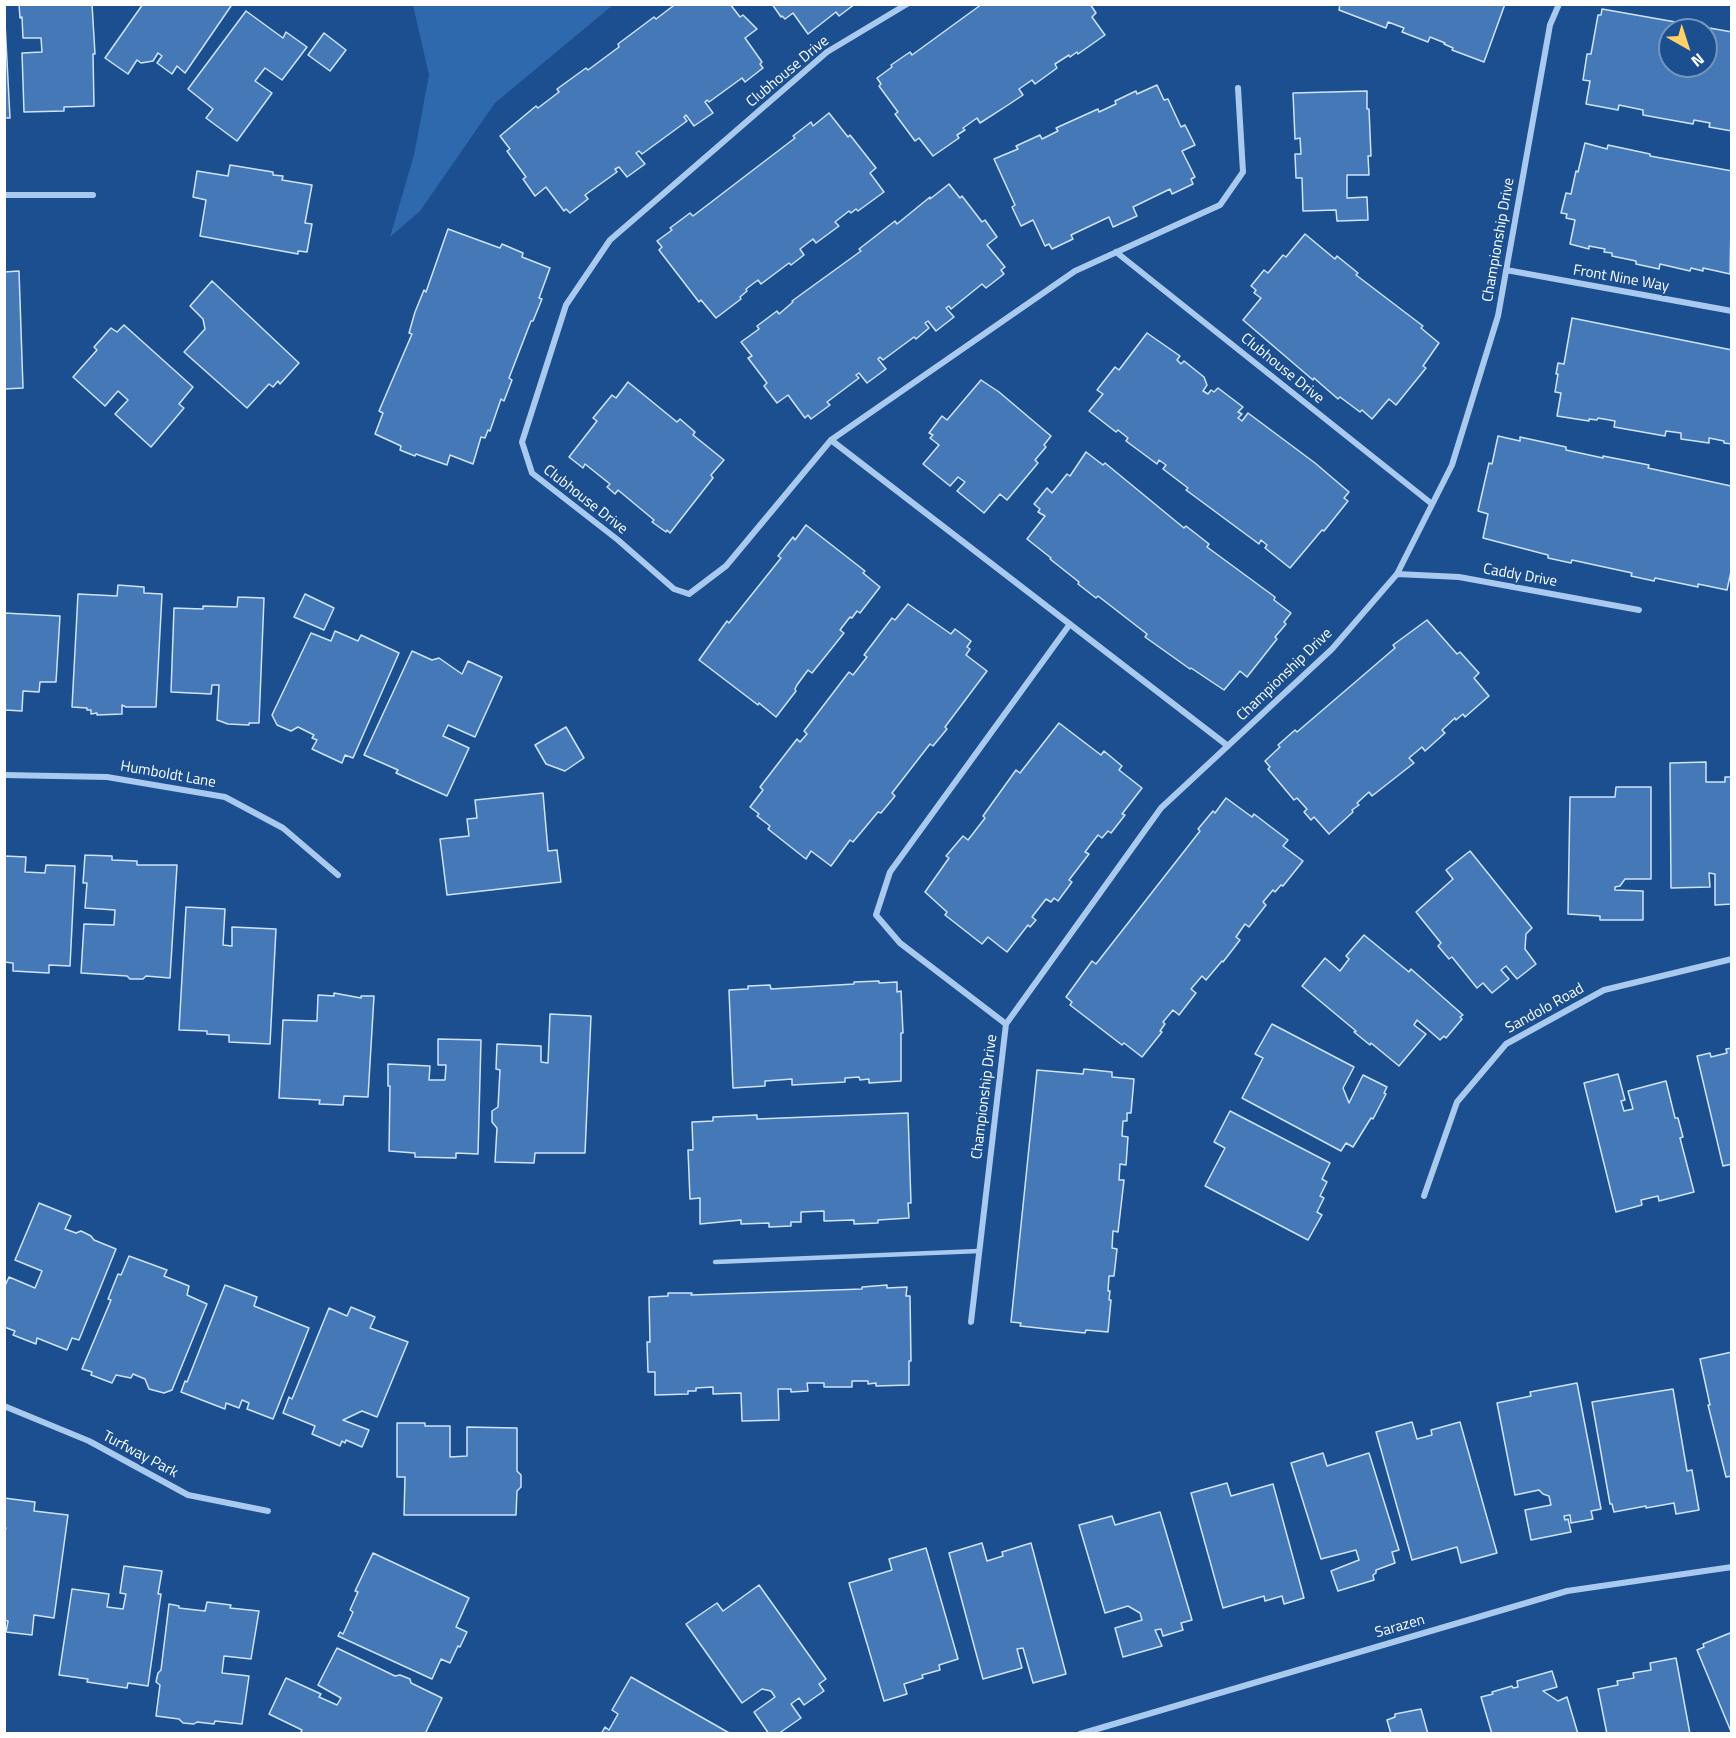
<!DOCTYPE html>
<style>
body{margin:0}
#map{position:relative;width:1736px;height:1738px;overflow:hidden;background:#1b4f8f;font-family:"Titillium Web",sans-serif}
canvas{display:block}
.frame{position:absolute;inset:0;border:6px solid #fff;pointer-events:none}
.north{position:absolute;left:1658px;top:18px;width:60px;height:60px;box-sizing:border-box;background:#1b4f8f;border:2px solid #7695bc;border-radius:50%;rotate:141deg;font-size:16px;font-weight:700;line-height:24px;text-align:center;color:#fff}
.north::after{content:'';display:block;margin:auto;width:21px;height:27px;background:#ffd166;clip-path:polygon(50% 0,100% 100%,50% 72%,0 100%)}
</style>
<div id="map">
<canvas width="1736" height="1738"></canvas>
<div class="frame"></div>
<div class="north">N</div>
</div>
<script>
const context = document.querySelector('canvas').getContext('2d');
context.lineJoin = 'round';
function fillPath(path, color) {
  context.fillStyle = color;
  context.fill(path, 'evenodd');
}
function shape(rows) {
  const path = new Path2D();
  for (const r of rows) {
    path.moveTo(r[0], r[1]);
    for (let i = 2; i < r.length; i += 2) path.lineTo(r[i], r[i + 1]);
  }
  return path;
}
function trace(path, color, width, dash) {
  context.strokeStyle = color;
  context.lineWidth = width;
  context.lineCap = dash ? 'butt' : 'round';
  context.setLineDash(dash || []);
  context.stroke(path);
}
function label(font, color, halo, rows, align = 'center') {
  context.font = font + ' "Titillium Web",sans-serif';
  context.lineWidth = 4.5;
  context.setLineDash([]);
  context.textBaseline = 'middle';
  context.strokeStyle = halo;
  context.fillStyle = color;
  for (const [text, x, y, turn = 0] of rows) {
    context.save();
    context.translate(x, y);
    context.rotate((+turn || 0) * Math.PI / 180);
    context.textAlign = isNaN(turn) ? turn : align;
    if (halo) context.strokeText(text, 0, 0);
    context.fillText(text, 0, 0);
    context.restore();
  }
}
fillPath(shape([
 [413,5,613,5,495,103,420,211,390,237,414,155,429,75]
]), '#2e69ad');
const building = shape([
 [4,4,10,118,4,118,4,4],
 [19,4,92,4,95,54,93,54,94,106,64,107,64,111,24,112,22,53,42,52,41,38,23,38,22,17,20,18,19,4],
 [143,4,229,4,231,6,185,73,177,66,172,74,157,63,162,56,158,53,153,61,141,63,137,60,128,74,105,58,143,4],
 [672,4,730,4,740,17,743,15,757,29,745,38,762,62,760,64,763,68,745,82,742,78,709,102,707,100,705,102,713,113,694,126,686,115,684,117,687,121,642,154,639,151,636,153,645,164,627,177,619,167,615,169,617,172,585,195,588,199,570,213,566,209,564,211,546,187,535,196,523,179,526,177,507,151,510,149,500,136,536,106,538,108,559,92,557,89,586,68,588,70,619,47,618,44,654,17,656,19,673,6,672,4],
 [772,4,855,4,839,16,836,12,808,34,793,13,785,19,782,16,781,17,772,4],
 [982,4,1090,4,1096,13,1092,17,1105,35,1078,54,1077,52,1070,57,1069,55,1055,64,1057,68,1035,84,1032,80,1019,89,1023,95,1008,105,980,123,977,118,963,128,965,130,957,135,959,138,933,156,919,138,915,141,895,114,898,112,879,86,881,84,877,78,892,67,891,65,910,52,912,55,982,4],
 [1505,4,1484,62,1452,50,1453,48,1444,44,1445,43,1430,37,1428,42,1402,32,1404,28,1388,22,1386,28,1339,10,1340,4,1505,4],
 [1602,9,1732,32,1732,131,1709,127,1710,123,1694,120,1693,124,1643,115,1643,110,1619,105,1618,110,1586,104,1590,81,1583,80,1587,54,1591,54,1598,15,1601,15,1602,9],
 [1670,30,1706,30,1706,66,1670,66,1670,30],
 [246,11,283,38,286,32,307,47,282,80,265,68,255,81,272,93,237,141,206,118,213,109,188,89,246,11],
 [324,33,346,50,330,71,308,55,324,33],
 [1157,85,1164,100,1168,99,1181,127,1185,125,1195,145,1182,151,1195,177,1191,179,1193,184,1172,194,1170,189,1133,207,1137,216,1113,227,1109,217,1071,235,1073,239,1052,249,1049,244,1045,246,1033,220,1021,226,1012,207,1015,205,994,159,1018,149,1016,146,1040,135,1042,139,1058,131,1056,128,1098,109,1099,112,1116,104,1115,101,1136,91,1137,94,1157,85],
 [1367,91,1367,109,1369,109,1371,156,1368,156,1369,175,1347,175,1347,198,1367,197,1368,220,1337,221,1336,210,1303,211,1302,178,1296,178,1295,154,1301,154,1300,138,1295,139,1293,93,1367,91],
 [829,113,848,137,850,135,876,168,870,173,884,192,858,211,856,209,851,213,849,211,835,222,839,226,816,243,813,239,800,249,804,255,791,265,789,263,761,284,758,280,746,289,747,291,740,297,741,299,716,318,701,300,699,302,659,250,662,247,657,241,672,230,670,228,690,213,693,216,795,138,793,136,811,122,813,126,829,113],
 [1585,143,1607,149,1608,145,1650,154,1650,156,1732,171,1730,274,1703,268,1703,271,1691,268,1690,271,1660,264,1659,269,1636,264,1636,261,1612,256,1612,253,1604,252,1605,249,1589,246,1589,249,1570,244,1575,220,1566,218,1567,214,1561,213,1566,193,1571,194,1576,171,1578,172,1585,143],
 [230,165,273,172,273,175,283,176,282,180,312,185,305,223,312,224,307,252,298,251,298,254,200,236,206,200,193,197,197,171,228,176,230,165],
 [949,184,960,198,962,196,982,222,985,220,997,237,987,245,1005,267,1001,270,1004,274,986,288,982,284,951,309,949,306,946,308,954,317,936,331,928,321,925,323,929,328,916,339,914,337,883,360,880,357,878,359,886,369,867,383,859,373,856,375,859,378,827,402,830,405,811,419,808,415,805,418,788,395,777,403,764,386,767,383,748,358,752,356,741,342,759,329,757,326,777,311,779,314,793,302,792,301,861,251,859,249,895,221,897,224,930,197,930,199,949,184],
 [448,229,500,248,502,244,523,253,522,257,550,268,539,298,542,299,533,321,531,321,509,378,512,380,504,401,501,399,490,431,488,430,485,438,481,437,473,464,450,455,447,465,416,454,415,456,400,450,401,446,375,434,383,413,379,411,412,334,409,333,415,312,424,290,426,292,448,229],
 [1305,234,1335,259,1337,256,1358,273,1356,275,1423,326,1421,328,1439,343,1423,366,1426,368,1396,405,1389,399,1372,419,1362,410,1360,412,1340,397,1338,399,1314,378,1313,380,1243,320,1261,298,1254,293,1256,290,1251,286,1264,270,1268,273,1283,255,1286,257,1305,234],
 [19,271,23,388,4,389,4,272,19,271],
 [212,281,299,363,280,384,278,381,273,387,269,384,247,408,184,352,205,329,203,319,190,306,212,281],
 [1572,318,1732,350,1732,444,1724,443,1724,441,1709,438,1709,443,1681,439,1681,433,1666,431,1665,436,1614,427,1615,421,1598,418,1597,420,1589,419,1589,421,1557,416,1561,393,1555,392,1558,374,1556,374,1558,363,1564,364,1572,318],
 [124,325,193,387,179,404,184,408,151,447,115,414,128,400,118,391,105,406,73,377,97,350,94,347,111,328,117,332,124,325],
 [1147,333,1180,356,1177,360,1181,364,1184,361,1204,377,1207,385,1203,391,1208,394,1211,390,1214,392,1218,388,1243,407,1238,412,1242,414,1238,418,1242,421,1248,413,1315,463,1349,492,1344,498,1348,501,1324,531,1322,530,1290,568,1265,548,1267,545,1261,540,1259,544,1186,490,1188,488,1163,469,1166,465,1159,460,1157,464,1126,441,1128,438,1118,430,1116,432,1089,411,1103,394,1097,390,1115,367,1119,370,1147,333],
 [981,380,999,392,1051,436,1044,445,1046,447,1035,460,1038,463,1007,500,1000,494,984,513,957,491,965,482,958,477,950,486,923,464,939,445,930,438,933,435,929,433,942,416,947,420,981,380],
 [628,382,677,422,680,419,695,432,693,435,724,460,711,475,713,478,670,533,667,530,666,532,652,522,654,520,618,490,615,494,607,487,610,484,585,464,583,468,569,457,597,421,593,418,612,395,616,398,628,382],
 [1498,436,1520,441,1520,437,1566,447,1566,450,1603,458,1603,456,1649,465,1648,468,1731,486,1732,567,1727,590,1698,584,1698,587,1655,578,1654,581,1631,576,1632,573,1572,560,1571,563,1548,558,1548,555,1483,538,1488,514,1478,511,1489,463,1492,464,1498,436],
 [1086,452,1103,465,1105,463,1184,528,1186,526,1209,544,1207,547,1275,597,1274,600,1291,613,1284,622,1286,624,1275,637,1277,639,1247,677,1240,671,1224,690,1191,668,1190,669,1145,637,1147,634,1098,596,1096,598,1078,584,1079,582,1050,559,1051,558,1027,539,1045,516,1038,512,1040,509,1034,504,1047,488,1052,493,1067,474,1070,476,1086,452],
 [806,525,865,571,863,573,880,587,860,613,857,611,852,618,850,617,840,630,844,633,812,673,808,670,797,685,795,689,796,691,776,717,759,703,758,705,699,660,727,621,729,623,781,558,778,556,793,537,795,540,806,525],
 [118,585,144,587,144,593,162,594,156,707,126,707,122,705,122,714,97,715,97,713,91,714,91,710,87,710,87,708,72,707,78,594,117,596,118,585],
 [305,594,334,608,324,630,294,617,305,594],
 [238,597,264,598,259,723,249,723,249,725,228,724,217,720,219,685,212,685,211,694,171,692,174,608,203,609,203,606,237,607,238,597],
 [908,604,951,634,955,629,971,641,967,647,970,649,966,655,987,671,945,727,947,729,933,746,930,744,892,793,895,796,881,813,878,812,853,842,850,840,831,866,811,851,806,859,768,829,770,826,757,816,759,814,750,807,763,790,760,787,797,739,800,742,807,734,804,731,849,672,853,675,867,657,864,655,892,618,895,620,908,604],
 [4,613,60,616,56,682,40,682,39,692,23,691,22,711,5,710,5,718,4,613],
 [1427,620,1457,654,1460,652,1479,673,1474,678,1489,696,1465,717,1463,714,1456,720,1455,718,1442,730,1445,733,1425,751,1422,747,1409,758,1414,763,1372,796,1369,792,1357,803,1359,805,1352,810,1353,812,1329,834,1314,817,1311,820,1304,812,1307,809,1297,798,1294,800,1268,769,1270,767,1265,761,1280,747,1278,745,1295,730,1297,732,1395,648,1393,645,1427,620],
 [335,631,358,641,361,635,399,653,353,758,345,755,342,763,312,749,317,740,312,738,314,735,298,727,291,731,277,725,272,715,311,633,331,641,335,631],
 [412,651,432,660,439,658,462,674,468,661,502,677,475,737,448,725,443,736,469,748,447,796,396,773,398,770,364,755,412,651],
 [1059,723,1101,755,1104,751,1122,766,1119,770,1142,788,1122,814,1125,815,1111,833,1108,831,1102,838,1098,835,1085,852,1089,854,1069,880,1072,882,1058,901,1054,898,1051,902,1046,899,1032,917,1036,920,1030,927,1028,925,1007,952,988,937,982,944,945,915,947,912,925,892,949,858,946,856,963,836,968,840,985,818,983,816,1016,770,1020,773,1059,723],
 [566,727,584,758,565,771,546,764,535,745,566,727],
 [1706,762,1706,782,1725,782,1725,777,1732,777,1732,904,1715,905,1715,874,1709,873,1710,887,1671,888,1670,763,1706,762],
 [1616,787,1651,787,1651,879,1625,879,1620,886,1615,887,1615,890,1643,891,1643,920,1600,920,1600,916,1568,914,1570,797,1615,797,1616,787],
 [543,793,548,851,557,850,561,882,447,895,440,839,469,836,467,819,477,818,475,800,543,793],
 [1226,798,1252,817,1254,814,1288,840,1283,846,1303,861,1283,886,1281,885,1275,892,1273,890,1263,902,1266,905,1249,927,1245,924,1236,937,1240,940,1223,962,1222,961,1206,980,1202,976,1191,989,1196,993,1179,1015,1173,1010,1163,1022,1165,1024,1160,1031,1162,1032,1142,1057,1124,1043,1122,1045,1070,1005,1072,1002,1066,997,1092,961,1096,964,1200,831,1198,829,1213,811,1215,813,1226,798],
 [1470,851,1532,928,1526,934,1525,949,1536,964,1517,979,1506,966,1501,970,1509,979,1492,993,1483,983,1477,988,1452,957,1449,959,1438,946,1441,943,1416,912,1453,879,1446,870,1470,851],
 [85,855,112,856,112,860,137,861,137,865,177,865,170,978,146,976,143,979,130,979,127,976,81,973,84,924,114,925,115,910,85,908,87,883,83,883,85,855],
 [4,856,26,857,25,872,45,873,46,865,75,866,70,966,49,965,49,973,13,971,13,963,4,962,4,856],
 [186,907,225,909,223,945,232,946,232,927,276,929,270,1044,229,1042,229,1035,207,1034,207,1031,179,1030,186,907],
 [1364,935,1409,972,1411,969,1463,1015,1460,1017,1462,1019,1446,1038,1444,1036,1440,1040,1417,1020,1414,1025,1426,1034,1399,1066,1371,1043,1370,1045,1354,1032,1356,1031,1302,986,1325,958,1340,971,1349,959,1346,956,1364,935],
 [879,981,879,983,897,982,897,992,901,991,903,1033,901,1033,901,1081,869,1083,869,1079,860,1080,859,1077,845,1078,845,1082,792,1085,792,1079,765,1081,765,1086,733,1088,729,990,748,989,748,986,770,985,771,989,854,984,854,982,879,981],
 [334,993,361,998,361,996,374,996,368,1097,344,1096,343,1105,319,1104,320,1100,279,1098,283,1020,317,1021,318,995,334,996,334,993],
 [550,1014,591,1016,585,1153,535,1153,534,1163,495,1162,497,1128,492,1122,492,1111,498,1107,500,1070,496,1069,497,1044,541,1046,541,1062,548,1063,550,1014],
 [1272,1024,1354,1067,1343,1088,1349,1103,1363,1075,1387,1087,1384,1093,1386,1094,1373,1119,1371,1118,1353,1147,1346,1143,1341,1151,1242,1098,1263,1058,1255,1054,1272,1024],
 [438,1039,481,1040,478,1154,456,1153,456,1158,415,1157,415,1153,389,1151,390,1086,388,1086,388,1064,430,1066,429,1080,445,1080,446,1065,438,1065,438,1039],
 [1732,1048,1732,1164,1723,1166,1697,1056,1710,1053,1711,1057,1727,1053,1726,1049,1732,1048],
 [1084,1069,1112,1072,1112,1077,1134,1079,1131,1113,1127,1113,1127,1121,1123,1121,1122,1136,1128,1137,1126,1165,1120,1164,1119,1180,1124,1180,1118,1232,1113,1231,1112,1248,1117,1249,1114,1276,1109,1276,1108,1291,1110,1291,1109,1300,1111,1300,1108,1332,1086,1330,1085,1333,1020,1326,1021,1323,1011,1322,1037,1070,1083,1074,1084,1069],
 [1618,1074,1625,1100,1621,1101,1624,1111,1633,1109,1628,1091,1666,1081,1675,1118,1678,1118,1683,1137,1680,1138,1694,1192,1659,1201,1658,1196,1641,1200,1642,1205,1616,1212,1584,1083,1618,1074],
 [1230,1111,1330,1163,1322,1179,1327,1182,1320,1196,1324,1198,1317,1212,1322,1215,1308,1240,1205,1186,1225,1148,1214,1142,1230,1111],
 [908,1113,911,1203,908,1203,909,1218,878,1220,878,1223,854,1224,854,1220,824,1221,824,1211,801,1212,801,1222,791,1222,791,1226,769,1227,769,1223,741,1224,741,1220,700,1224,700,1198,690,1199,688,1150,693,1150,692,1122,713,1121,713,1117,757,1115,757,1119,908,1113],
 [39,1203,71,1216,65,1229,76,1233,81,1231,91,1236,94,1240,116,1249,79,1340,72,1338,67,1350,37,1338,36,1344,13,1335,15,1331,4,1327,4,1288,9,1277,35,1288,42,1271,15,1260,39,1203],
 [129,1256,167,1270,164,1276,189,1286,187,1295,207,1304,172,1390,164,1393,149,1389,145,1379,133,1374,131,1378,116,1375,112,1383,91,1375,92,1372,82,1369,111,1300,108,1299,118,1274,121,1275,129,1256],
 [225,1285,257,1297,254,1306,309,1328,273,1419,247,1409,249,1403,242,1400,239,1408,226,1403,225,1409,181,1392,185,1381,187,1382,225,1285],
 [887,1285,887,1288,907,1287,906,1296,910,1296,911,1361,909,1361,909,1385,876,1386,876,1383,868,1384,868,1381,852,1381,852,1387,824,1387,824,1383,807,1383,808,1391,791,1392,791,1389,778,1389,779,1420,742,1421,741,1393,713,1394,713,1387,696,1388,696,1391,688,1391,688,1394,655,1395,655,1372,648,1372,647,1342,650,1342,649,1297,668,1296,668,1293,692,1293,691,1295,862,1289,862,1287,887,1285],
 [351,1307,375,1317,370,1328,408,1342,377,1417,362,1411,343,1420,369,1430,362,1447,346,1440,345,1443,342,1441,340,1446,312,1434,315,1426,283,1413,289,1397,292,1399,329,1308,347,1316,351,1307],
 [1732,1352,1732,1476,1726,1477,1708,1405,1710,1405,1700,1359,1732,1352],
 [1577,1383,1601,1509,1591,1511,1593,1519,1571,1523,1570,1515,1564,1516,1565,1520,1568,1519,1571,1532,1531,1540,1525,1510,1551,1505,1549,1496,1543,1494,1539,1490,1515,1495,1497,1403,1531,1396,1530,1392,1577,1383],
 [1673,1389,1687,1471,1692,1470,1699,1510,1676,1514,1674,1503,1646,1508,1646,1506,1614,1512,1612,1504,1610,1504,1592,1402,1673,1389],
 [1412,1422,1417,1439,1432,1435,1431,1430,1460,1422,1497,1553,1461,1563,1457,1547,1412,1560,1376,1432,1412,1422],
 [397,1423,425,1423,425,1426,450,1426,450,1457,467,1456,467,1427,517,1428,517,1471,521,1475,521,1487,517,1491,516,1515,404,1515,405,1477,397,1477,397,1423],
 [1323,1453,1327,1466,1369,1453,1399,1550,1392,1552,1395,1563,1376,1570,1376,1573,1373,1575,1374,1580,1338,1591,1331,1571,1359,1560,1356,1550,1321,1559,1291,1463,1323,1453],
 [1227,1483,1231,1496,1273,1484,1304,1598,1284,1604,1282,1596,1265,1601,1264,1596,1223,1608,1191,1493,1227,1483],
 [4,1498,35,1502,34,1511,68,1515,54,1618,34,1615,32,1635,6,1632,8,1621,4,1620,4,1533,6,1528,4,1527,4,1498],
 [1160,1512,1192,1620,1181,1623,1183,1630,1163,1636,1161,1629,1155,1630,1162,1646,1123,1657,1115,1628,1142,1620,1140,1613,1128,1606,1105,1613,1079,1525,1112,1516,1115,1525,1160,1512],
 [982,1543,987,1561,1003,1556,1002,1552,1031,1543,1066,1674,1033,1683,1023,1648,1017,1649,1022,1668,983,1679,949,1553,982,1543],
 [926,1548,958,1659,939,1665,940,1670,922,1675,923,1678,904,1684,907,1694,884,1701,849,1583,892,1570,889,1559,926,1548],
 [373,1553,469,1598,456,1627,467,1632,460,1647,458,1646,450,1663,441,1659,432,1679,338,1636,340,1632,343,1634,353,1612,350,1610,358,1592,355,1591,373,1553],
 [124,1566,162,1571,158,1594,161,1594,148,1686,128,1683,127,1688,87,1682,88,1679,59,1675,72,1589,109,1594,107,1607,123,1609,126,1594,120,1593,124,1566],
 [759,1585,826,1679,819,1684,824,1691,804,1705,799,1698,791,1704,801,1718,778,1734,769,1734,754,1712,775,1697,771,1691,762,1689,742,1703,686,1624,717,1603,723,1611,759,1585],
 [207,1602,231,1605,230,1608,259,1611,251,1659,224,1656,222,1673,249,1676,242,1724,215,1721,214,1724,197,1722,194,1724,183,1723,179,1719,156,1716,160,1685,156,1682,158,1673,161,1670,169,1604,179,1606,179,1608,205,1611,207,1602],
 [1730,1633,1732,1637,1732,1734,1697,1650,1704,1647,1703,1644,1730,1633],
 [337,1648,395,1676,400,1675,410,1679,411,1683,442,1698,425,1734,305,1734,301,1732,302,1730,269,1714,286,1678,321,1694,319,1697,337,1705,341,1698,318,1685,337,1648],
 [1676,1658,1690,1734,1607,1734,1598,1689,1618,1685,1617,1681,1634,1678,1633,1673,1651,1670,1650,1663,1676,1658],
 [1552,1671,1557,1687,1543,1691,1558,1701,1567,1697,1578,1734,1492,1734,1481,1697,1493,1694,1492,1692,1512,1686,1513,1688,1518,1687,1517,1681,1552,1671],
 [631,1677,731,1734,601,1734,605,1727,609,1730,618,1714,612,1710,631,1677],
 [1421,1709,1428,1734,1391,1734,1387,1720,1395,1717,1395,1714,1421,1709]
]);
fillPath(building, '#4478b7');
trace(building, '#cfe3fa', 1.5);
trace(shape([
 [715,1262,979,1251]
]), '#a9c9ee', 4.5);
trace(shape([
 [907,4,827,52,610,240,566,305,522,442,532,473,618,540,674,589,689,594,726,566,831,440,1075,271,1220,205,1243,172,1238,88],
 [4,195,93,195],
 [1116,252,1432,504],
 [1506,270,1732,311],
 [831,440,1228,746],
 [1397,574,1459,577,1639,610],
 [4,775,107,777,225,797,283,828,338,875],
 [1006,1024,900,943,876,915,890,872,1070,624],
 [1424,1196,1457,1102,1506,1044,1604,990,1732,959],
 [971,1322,1006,1024,1161,808,1332,649,1397,574,1452,465,1498,316,1550,25,1559,4],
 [4,1406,89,1441,188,1495,268,1511],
 [1080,1734,1567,1591,1732,1567]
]), '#a9c9ee', 6);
label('15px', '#fff', '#1b4f8f', [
 ["Clubhouse Drive",788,72,-40],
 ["Championship Drive",1499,240,-80],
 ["Front Nine Way",1621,279,10],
 ["Clubhouse Drive",1282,369,39],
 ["Clubhouse Drive",585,500,38],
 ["Caddy Drive",1520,576,10],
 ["Championship Drive",1285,675,-44],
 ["Humboldt Lane",168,775,10],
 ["Sandolo Road",1545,1009,-29],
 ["Championship Drive",985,1097,-83],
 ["Turfway Park",140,1455,28],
 ["Sarazen",1400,1627,-16]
]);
</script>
